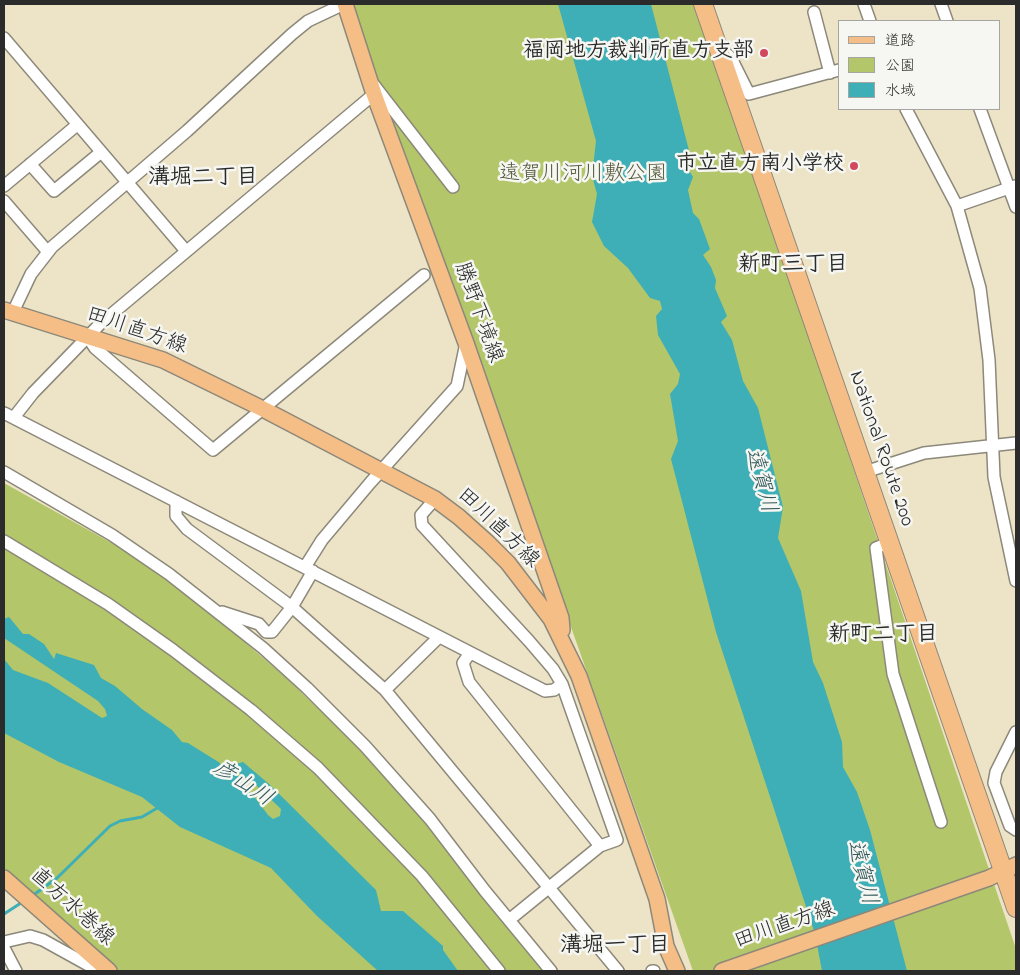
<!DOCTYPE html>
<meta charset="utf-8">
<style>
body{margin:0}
#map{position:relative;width:1020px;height:975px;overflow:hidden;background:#ede4c8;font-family:"Indie Flower","Klee One",sans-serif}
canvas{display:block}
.frame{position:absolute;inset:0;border:5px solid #2b2b2b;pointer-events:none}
.legend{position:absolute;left:838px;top:20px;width:162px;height:90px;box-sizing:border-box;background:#f6f6f2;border:1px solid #a5a5a2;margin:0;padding:6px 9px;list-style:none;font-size:15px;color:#2b2b2b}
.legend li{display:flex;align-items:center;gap:10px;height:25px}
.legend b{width:25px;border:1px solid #a5a5a2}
</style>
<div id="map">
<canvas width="1020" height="975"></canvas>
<div class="frame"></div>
<ul class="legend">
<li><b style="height:6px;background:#f6be87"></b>道路</li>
<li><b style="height:14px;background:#b3c669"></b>公園</li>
<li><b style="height:14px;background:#3eafb6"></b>水域</li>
</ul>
</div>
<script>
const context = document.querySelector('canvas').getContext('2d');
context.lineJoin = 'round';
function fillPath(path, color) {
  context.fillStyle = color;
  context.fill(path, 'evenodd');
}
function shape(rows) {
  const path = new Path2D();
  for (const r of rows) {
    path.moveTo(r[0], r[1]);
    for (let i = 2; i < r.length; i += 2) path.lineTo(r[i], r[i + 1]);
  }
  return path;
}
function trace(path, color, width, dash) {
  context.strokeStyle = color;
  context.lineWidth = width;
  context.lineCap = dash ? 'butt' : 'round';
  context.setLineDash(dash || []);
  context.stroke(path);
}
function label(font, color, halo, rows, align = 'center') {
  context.font = font + ' "Indie Flower","Klee One",sans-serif';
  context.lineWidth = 5;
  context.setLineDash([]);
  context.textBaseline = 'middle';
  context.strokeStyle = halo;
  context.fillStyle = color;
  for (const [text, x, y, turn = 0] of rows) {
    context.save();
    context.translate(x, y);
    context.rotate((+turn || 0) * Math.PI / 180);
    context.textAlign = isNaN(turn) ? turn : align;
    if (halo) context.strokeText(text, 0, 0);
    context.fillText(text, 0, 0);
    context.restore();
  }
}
fillPath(shape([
 [350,4,696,4,1016,949,1016,971,693,971],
 [4,483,126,551,209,611,285,677,351,740,424,819,545,971,118,971,74,929,4,868]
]), '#b3c669');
fillPath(shape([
 [558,4,651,4,692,162,688,169,693,177,688,190,693,213,699,219,710,249,703,255,711,267,716,280,715,288,727,316,721,322,732,340,743,381,758,408,783,507,778,538,801,591,813,662,823,683,842,742,843,767,857,792,870,830,907,971,822,971,815,934,716,632,671,459,678,441,670,394,678,384,680,374,658,335,656,316,662,309,660,301,650,298,628,268,604,246,592,222,597,194,592,176,596,141],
 [9,617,23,634,29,634,44,644,54,659,56,653,94,665,101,678,115,686,142,709,172,730,182,742,188,743,220,763,222,768,243,762,269,784,376,890,381,911,403,911,443,946,443,950,458,971,463,971,378,971,317,916,271,868,180,827,142,797,59,762,4,733,4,659,13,670,48,683,102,718,107,716,105,709,98,701,4,638,4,619],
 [235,770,257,786,281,809,280,816,273,819,268,815,253,795,245,788]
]), '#3eafb6');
trace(shape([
 [32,896,57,878,110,826,120,821,142,817,159,807],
 [4,914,24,901]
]), '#3eafb6', 3);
const minor = shape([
 [864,4,870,21],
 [941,4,947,21],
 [814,12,830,73],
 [4,38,186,251],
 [721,52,728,55,732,60,749,94,839,70],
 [374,85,453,187],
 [906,109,957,206,980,288,989,360,994,477,1016,581],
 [980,109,1016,207],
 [30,164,54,191,100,153],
 [4,186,77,125],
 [4,201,48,252],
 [957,206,1015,186],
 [13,312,31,274,52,247,187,131,292,34,308,21,344,4],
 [87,336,95,348,213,450,424,275],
 [4,413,545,691,554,690,562,684],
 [15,416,33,393,101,323,374,94],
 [4,472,112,535,169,574,263,648,307,688,365,746,430,819,485,891,551,971],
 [865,472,924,453,1016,443],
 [435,499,421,515,422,525,529,641,553,669,562,684,617,840,600,846],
 [176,501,176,516,187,529,292,607,385,690,618,971],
 [4,541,108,604,173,650,251,710,318,768,422,876,499,971],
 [890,542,876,548,893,674,941,822],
 [305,567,322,540,370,483,457,386,466,343],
 [222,612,259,624,266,632,272,632,292,607,313,571],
 [470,653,463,663,469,682,600,846,509,920],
 [385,690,439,637],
 [1016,732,996,772,994,783,1010,826,1016,830],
 [4,942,30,936,43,940,90,966,107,971],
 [4,948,16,971],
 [652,971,654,971]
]);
const major = shape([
 [345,4,374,94,466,343,561,618,562,630],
 [4,310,163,360,263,409,435,499,459,517,488,543,508,563,551,619,579,676,657,899,666,946,677,971],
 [4,878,109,971],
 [722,971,989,878,1016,865]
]);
const highway = shape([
 [703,4,1016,908]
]);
trace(minor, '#8c887a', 14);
trace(major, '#8c887a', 18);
trace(highway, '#8c887a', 20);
trace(minor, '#fff', 11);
trace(major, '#f6be87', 15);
trace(highway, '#f6be87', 18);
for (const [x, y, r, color] of [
 [764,53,5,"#d1495b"],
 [854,166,5,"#d1495b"]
]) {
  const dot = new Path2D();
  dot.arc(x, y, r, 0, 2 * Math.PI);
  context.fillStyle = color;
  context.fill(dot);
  trace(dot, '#f6f6f2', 2);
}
label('bold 21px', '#2b2b2b', '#f6f6f2', [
 ["福岡地方裁判所直方支部",754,53],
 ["市立直方南小学校",844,166]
], 'right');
label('21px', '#545a3e', '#f6f6f2', [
 ["遠賀川河川敷公園",583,176]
]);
label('21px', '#2b2b2b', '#f6f6f2', [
 ["勝野下境線",477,313,70],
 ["田川直方線",136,332,19],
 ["National Route 200",880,449,71],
 ["田川直方線",497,529,44],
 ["直方水巻線",71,908,42],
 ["田川直方線",785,927,-19]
]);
label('bold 22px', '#2b2b2b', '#f6f6f2', [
 ["溝堀二丁目",203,179],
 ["新町三丁目",793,266],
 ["新町二丁目",883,636],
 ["溝堀一丁目",615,947]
]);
label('italic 22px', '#32595c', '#f6f6f2', [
 ["遠賀川",759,481,75],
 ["彦山川",242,785,33],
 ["遠賀川",860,873,76]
]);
</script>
